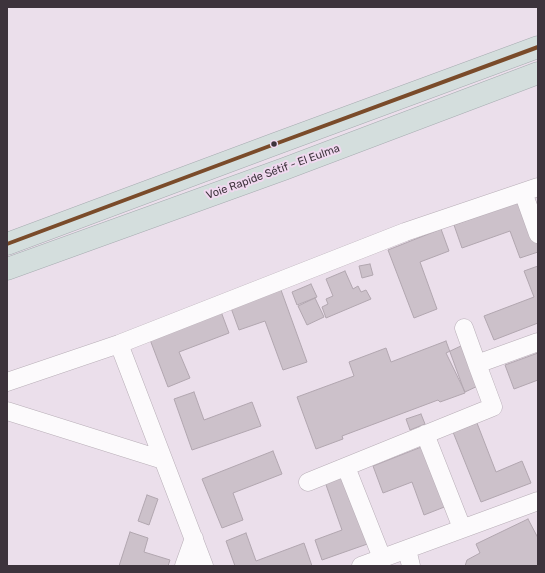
<!DOCTYPE html>
<meta charset="utf-8">
<style>
body{margin:0}
#map{position:relative;width:545px;height:573px;overflow:hidden;background:#ebdfeb;font-family:Rubik,sans-serif}
canvas{display:block}
.frame{position:absolute;inset:0;border:8px solid #3d333c;pointer-events:none}
</style>
<div id="map">
<canvas width="545" height="573"></canvas>
<div class="frame"></div>
</div>
<script>
const context = document.querySelector('canvas').getContext('2d');
context.lineJoin = 'round';
function fillPath(path, color) {
  context.fillStyle = color;
  context.fill(path, 'evenodd');
}
function shape(rows) {
  const path = new Path2D();
  for (const r of rows) {
    path.moveTo(r[0], r[1]);
    for (let i = 2; i < r.length; i += 2) path.lineTo(r[i], r[i + 1]);
  }
  return path;
}
function trace(path, color, width, dash) {
  context.strokeStyle = color;
  context.lineWidth = width;
  context.lineCap = dash ? 'butt' : 'round';
  context.setLineDash(dash || []);
  context.stroke(path);
}
function label(font, color, halo, rows, align = 'center') {
  context.font = font + ' Rubik,sans-serif';
  context.lineWidth = 4;
  context.setLineDash([]);
  context.textBaseline = 'middle';
  context.strokeStyle = halo;
  context.fillStyle = color;
  for (const [text, x, y, turn = 0] of rows) {
    context.save();
    context.translate(x, y);
    context.rotate((+turn || 0) * Math.PI / 180);
    context.textAlign = isNaN(turn) ? turn : align;
    if (halo) context.strokeText(text, 0, 0);
    context.fillText(text, 0, 0);
    context.restore();
  }
}
const building = shape([
 [522,200,538,243,538,252,520,258,510,231,462,248,454,225,522,200],
 [441,229,449,251,420,262,437,309,414,318,388,250,441,229],
 [370,264,373,275,362,278,359,266,370,264],
 [538,266,538,323,494,340,484,316,534,297,524,271,538,266],
 [345,271,353,289,358,286,361,292,366,290,371,299,326,318,322,307,328,304,326,299,333,296,326,279,345,271],
 [311,284,317,297,297,305,292,292,311,284],
 [281,290,307,362,283,370,265,321,239,330,231,308,281,290],
 [315,298,324,317,307,325,298,306,315,298],
 [220,309,229,333,179,352,190,378,168,387,149,337,220,309],
 [446,341,465,393,440,402,438,400,342,436,343,439,316,449,297,397,354,376,349,362,386,348,391,362,446,341],
 [463,345,482,384,465,392,446,353,463,345],
 [538,353,538,380,514,389,505,365,538,353],
 [194,392,204,420,252,402,261,426,192,450,174,399,194,392],
 [421,414,425,424,410,430,406,419,421,414],
 [477,423,496,472,522,461,531,483,481,502,453,432,477,423],
 [429,444,452,504,424,515,412,482,383,493,373,466,429,444],
 [273,451,282,474,233,493,243,520,222,528,202,479,273,451],
 [349,474,373,542,322,560,315,540,342,530,325,482,349,474],
 [147,495,158,499,149,525,138,521,147,495],
 [528,519,538,538,538,566,465,566,467,560,480,553,476,544,528,519],
 [130,532,148,538,144,552,170,560,168,566,119,566,130,532],
 [246,533,256,561,304,543,312,566,235,566,226,541,246,533]
]);
fillPath(building, '#ccc1ca');
trace(building, '#b1a6af', 1);
const minor = shape([
 [523,192,538,234],
 [464,328,477,364,538,342],
 [119,344,204,566],
 [7,382,119,344,405,232,538,187],
 [7,411,163,460],
 [425,434,462,528],
 [346,467,382,558],
 [308,482,493,407,477,364],
 [407,549,411,566],
 [184,566,194,538],
 [361,566,538,501]
]);
const highway = shape([
 [7,244,275,144,538,47],
 [7,269,284,169,538,73]
]);
trace(minor, '#b8aeb7', 19);
trace(highway, '#a6acb0', 23);
trace(minor, '#fcfafc', 18);
trace(highway, '#d4dedd', 22);
trace(shape([
 [7,244,275,144,538,47]
]), '#7a4b2a', 4);
for (const [x, y, r, color] of [
 [274,144,3.5,"#3d333c"]
]) {
  const dot = new Path2D();
  dot.arc(x, y, r, 0, 2 * Math.PI);
  context.fillStyle = color;
  context.fill(dot);
  trace(dot, '#f1d9f0', 1.5);
}
label('11px', '#3d333c', '#f1d9f0', [
 ["Voie Rapide Sétif - El Eulma",273,172,-20]
]);
</script>
